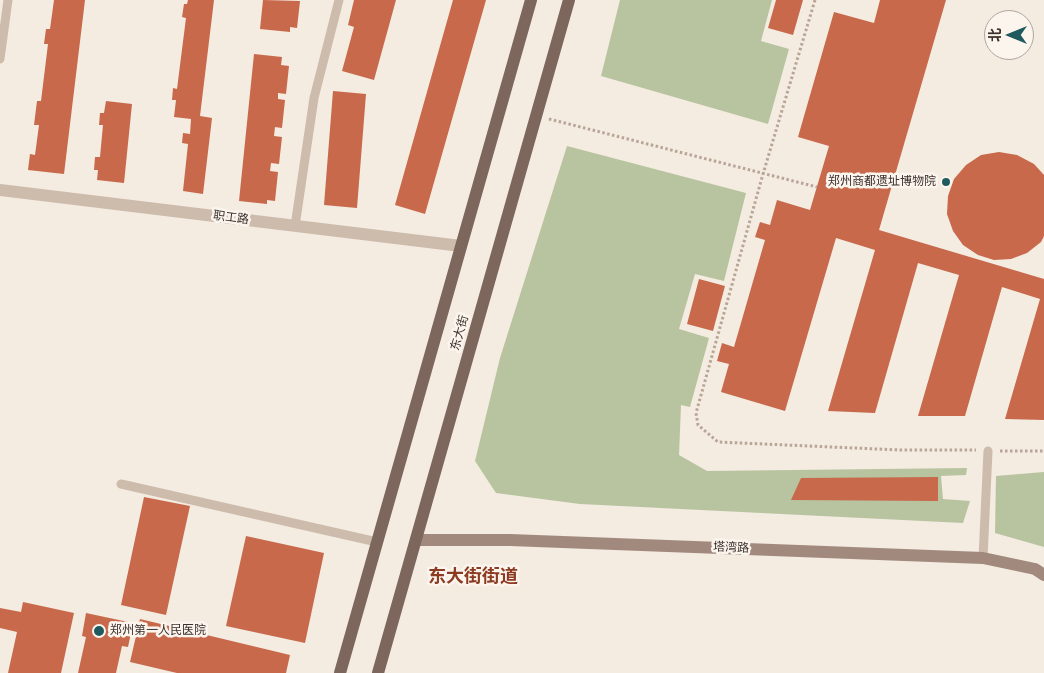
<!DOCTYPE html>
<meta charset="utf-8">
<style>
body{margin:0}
#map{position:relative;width:1044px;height:673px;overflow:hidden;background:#f4ebe1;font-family:"Archivo Narrow","Noto Sans SC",sans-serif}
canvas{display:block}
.north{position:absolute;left:984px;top:10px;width:50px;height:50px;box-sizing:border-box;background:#fbf5ee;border:1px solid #aea6a0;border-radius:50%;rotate:270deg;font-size:14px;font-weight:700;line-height:20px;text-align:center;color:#3b302b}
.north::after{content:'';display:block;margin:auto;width:18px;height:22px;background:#1f5a5e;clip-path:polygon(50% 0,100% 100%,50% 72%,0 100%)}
</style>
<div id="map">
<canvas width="1044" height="673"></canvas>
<div class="north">北</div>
</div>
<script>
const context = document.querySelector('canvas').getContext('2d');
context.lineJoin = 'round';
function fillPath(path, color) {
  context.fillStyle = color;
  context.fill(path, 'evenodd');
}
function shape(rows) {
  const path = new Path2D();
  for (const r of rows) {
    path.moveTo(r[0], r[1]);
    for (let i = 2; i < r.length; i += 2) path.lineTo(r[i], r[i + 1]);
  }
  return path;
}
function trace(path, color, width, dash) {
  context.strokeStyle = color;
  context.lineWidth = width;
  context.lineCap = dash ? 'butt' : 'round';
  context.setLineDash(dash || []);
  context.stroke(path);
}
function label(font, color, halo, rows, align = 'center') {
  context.font = font + ' "Archivo Narrow","Noto Sans SC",sans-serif';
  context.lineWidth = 5;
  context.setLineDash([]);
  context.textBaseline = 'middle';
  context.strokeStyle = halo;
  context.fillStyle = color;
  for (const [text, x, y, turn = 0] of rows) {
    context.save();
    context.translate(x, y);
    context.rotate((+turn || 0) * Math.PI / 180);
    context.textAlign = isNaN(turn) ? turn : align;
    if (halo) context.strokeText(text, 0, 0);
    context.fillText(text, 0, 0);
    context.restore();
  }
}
fillPath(shape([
 [620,0,772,0,761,41,789,49,768,124,601,76],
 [567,146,746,193,724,281,695,274,679,329,709,338,690,407,681,405,679,455,707,471,967,468,966,475,941,476,943,499,970,501,963,523,580,504,496,493,475,461,500,358],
 [1044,472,1044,547,995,533,996,476]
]), '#b8c4a0');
fillPath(shape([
 [54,0,85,0,64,174,28,170,30,154,35,155,39,125,34,125,37,101,41,101,48,44,44,44,46,29,50,29],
 [188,0,214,0,200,116,212,118,203,194,183,191,188,144,182,143,183,133,190,134,191,119,174,117,176,100,172,100,173,88,177,89,186,18,182,17,184,4,187,4],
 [263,0,300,1,297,28,290,27,290,32,260,29],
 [354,0,396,0,374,80,342,71,354,27,348,25],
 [453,0,486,0,425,214,395,205],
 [776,0,803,0,793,35,768,28],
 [880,0,946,0,879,230,1044,279,1044,420,1005,419,1040,299,1002,287,965,416,918,416,959,275,918,263,875,413,828,411,875,250,836,238,785,411,721,392,729,364,717,361,722,343,734,347,765,240,755,237,760,222,770,225,777,200,810,210,829,146,798,137,834,12,874,23],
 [254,54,282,57,281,65,289,66,286,94,278,93,278,99,285,100,282,128,275,127,274,136,282,137,279,164,271,163,270,171,278,172,275,201,267,200,267,204,239,201],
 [333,91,366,94,357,208,324,205],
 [106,101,132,104,124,183,97,180,98,170,94,170,95,157,100,157,103,125,99,125,100,113,104,113],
 [999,152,1017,155,1034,164,1044,175,1044,236,1041,242,1027,253,1011,259,994,260,978,255,963,245,953,231,947,214,948,196,954,179,966,165,981,155],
 [699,279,725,286,713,331,687,324],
 [938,477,938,501,791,500,801,478],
 [144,497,190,506,166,615,121,605],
 [246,536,324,553,305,643,226,626],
 [23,602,74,613,61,673,8,673,17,632,0,628,0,608,21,612],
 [86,613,133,623,128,647,122,646,116,673,78,673,86,637,82,636],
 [140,619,290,655,286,673,177,673,130,662]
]), '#c8694b');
trace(shape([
 [815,0,763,174,696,413,698,425,718,442,900,450,976,450],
 [549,119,817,187],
 [1000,451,1044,451]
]), '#b9a596', 3, [2.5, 2.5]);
trace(shape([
 [0,59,8,0],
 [295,226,314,98,339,0],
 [121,484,377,542],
 [983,558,988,451]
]), '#cdbbac', 9);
trace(shape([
 [0,190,461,246]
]), '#cdbbac', 12);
trace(shape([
 [416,540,510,540,983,558,1035,569,1044,575]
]), '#a18a7d', 12);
trace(shape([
 [340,673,531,0],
 [378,673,569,0]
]), '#7d675c', 12);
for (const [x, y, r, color] of [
 [946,182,5,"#1f5a5e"],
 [99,631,6,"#1f5a5e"]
]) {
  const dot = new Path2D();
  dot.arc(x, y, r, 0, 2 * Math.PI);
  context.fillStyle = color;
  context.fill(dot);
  trace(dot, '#fbf5ee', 2);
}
label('12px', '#3b302b', '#fbf5ee', [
 ["郑州商都遗址博物院",936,182],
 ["郑州第一人民医院",110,631,"left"]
], 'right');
label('12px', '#3b302b', '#fbf5ee', [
 ["职工路",231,218,7],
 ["东大街",460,333,-74],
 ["塔湾路",731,548,2]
]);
label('bold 18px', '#8c3b22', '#fbf5ee', [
 ["东大街街道",473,577]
]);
</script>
